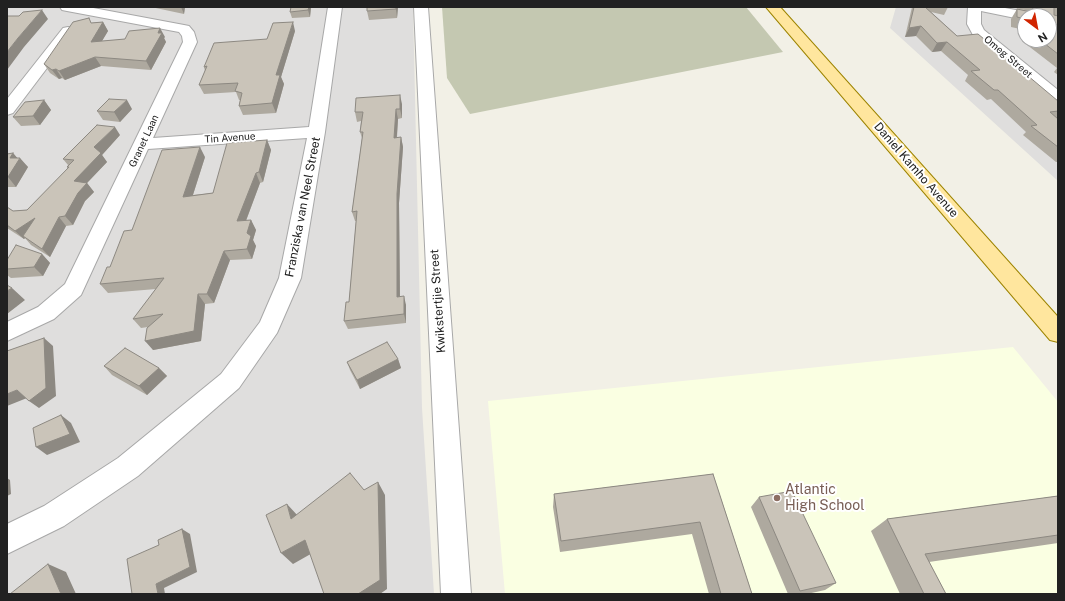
<!DOCTYPE html>
<style>
body{margin:0}
#map{position:relative;width:1065px;height:601px;overflow:hidden;background:#f2f0e6;font-family:"Public Sans",sans-serif}
canvas{display:block}
.frame{position:absolute;inset:0;border:8px solid #212121;pointer-events:none}
.north{position:absolute;left:1017px;top:8px;width:40px;height:40px;box-sizing:border-box;background:#fff;border:1px solid #a6a6a6;border-radius:50%;rotate:148deg;font-size:11px;font-weight:700;line-height:16px;text-align:center;color:#212121}
.north::after{content:'';display:block;margin:auto;width:14px;height:18px;background:#d12400;clip-path:polygon(50% 0,100% 100%,50% 72%,0 100%)}
</style>
<div id="map">
<canvas width="1065" height="601"></canvas>
<div class="frame"></div>
<div class="north">N</div>
</div>
<script>
const context = document.querySelector('canvas').getContext('2d');
context.lineJoin = 'round';
function fillPath(path, color) {
  context.fillStyle = color;
  context.fill(path, 'evenodd');
}
function shape(rows) {
  const path = new Path2D();
  for (const r of rows) {
    path.moveTo(r[0], r[1]);
    for (let i = 2; i < r.length; i += 2) path.lineTo(r[i], r[i + 1]);
  }
  return path;
}
function trace(path, color, width, dash) {
  context.strokeStyle = color;
  context.lineWidth = width;
  context.lineCap = dash ? 'butt' : 'round';
  context.setLineDash(dash || []);
  context.stroke(path);
}
function label(font, color, halo, rows, align = 'center') {
  context.font = font + ' "Public Sans",sans-serif';
  context.lineWidth = 4;
  context.setLineDash([]);
  context.textBaseline = 'middle';
  context.strokeStyle = halo;
  context.fillStyle = color;
  for (const [text, x, y, turn = 0] of rows) {
    context.save();
    context.translate(x, y);
    context.rotate((+turn || 0) * Math.PI / 180);
    context.textAlign = isNaN(turn) ? turn : align;
    if (halo) context.strokeText(text, 0, 0);
    context.fillText(text, 0, 0);
    context.restore();
  }
}
fillPath(shape([
 [7,7,413,7,422,408,434,594,7,594],
 [896,7,1058,7,1058,181,890,28],
 [1025,16,1049,16,1049,40,1025,40]
]), '#dfdedd');
fillPath(shape([
 [1013,347,1058,402,1058,594,505,594,488,401]
]), '#faffe2');
fillPath(shape([
 [442,7,746,7,783,52,470,114,447,78]
]), '#c4c8b1');
const minor = shape([
 [60,7,88,7,184,25,189,26,194,32,197,42,153,138,309,127,328,7,342,7,325,132,301,278,277,333,239,388,138,476,64,526,7,554,7,524,44,506,118,458,221,374,260,322,279,278,307,138,148,149,81,295,54,319,7,341,7,322,38,307,65,284,183,42,182,36,179,32,67,11,62,10,60,7],
 [414,7,428,7,471,594,441,594,414,7],
 [968,7,1000,7,1031,13,1033,16,1025,16,1025,20,981,11,981,24,984,30,1058,90,1058,103,1052,101,973,35,967,24,968,7],
 [68,27,73,28,75,31,13,113,7,115,7,99,63,28,68,27]
]);
const major = shape([
 [766,7,780,7,1058,317,1058,342,1050,340,766,7]
]);
trace(minor, '#a8a8a8', 2);
trace(major, '#9d8400', 2);
fillPath(minor, '#fff');
fillPath(major, '#ffe69e');
fillPath(shape([
 [151,7,185,7,184,14],
 [311,7,310,17,292,18,290,12],
 [398,7,397,18,369,20,367,11],
 [912,7,948,7,944,15,931,12,957,36,1058,101,1058,162,1056,162,1023,135,1026,132,991,99,987,100,965,81,968,75,941,51,932,52,916,36,905,37],
 [1010,7,1058,7,1058,75,1054,72,1057,68,1022,41,1025,37,1025,40,1049,40,1049,16,1025,16,1025,30,1011,27,1011,19,1017,9,1030,11],
 [89,18,91,23,103,22,108,31,102,41,165,37,164,38,166,42,151,70,101,66,65,80,62,78,59,79,50,73,44,64],
 [295,31,281,77,284,84,276,113,243,115,239,106,240,100,239,100,236,92,204,94,199,85,205,71,204,67,267,39],
 [44,100,51,110,40,125,21,126,13,117],
 [402,104,402,118,398,119,397,138,401,137,403,147,399,203,400,296,406,305,406,323,348,329,344,321,349,302,356,221,355,221,352,212,362,138,360,132,361,121,357,122,355,112],
 [132,109,120,122,103,120,97,111],
 [120,135,102,155,107,162,87,183,94,192,85,201,73,225,66,226,50,257,31,245,25,238,24,239,7,228,7,207,13,211,27,210,68,169,67,167,68,165,63,159],
 [267,140,271,150,263,182,260,183,246,221,251,220,256,230,253,240,256,246,252,259,230,260,214,303,205,304,201,341,153,350,148,327,141,328,133,319,156,289,108,293,100,284,132,230,205,157,193,195,213,193],
 [13,153,17,158,28,167,16,187,7,187,7,154],
 [42,254,50,263,43,276,11,278,7,275,7,260],
 [398,359,401,368,360,389,350,370,347,362],
 [104,366,159,368,167,376,147,395,112,375],
 [713,474,752,594,709,594,692,534,560,552,553,507,554,494],
 [1058,496,1058,543,929,562,946,594,900,594,871,531,887,519],
 [759,497,836,583,825,590,807,594,788,594,751,507]
]), '#aea99f');
fillPath(shape([
 [181,7,185,7,184,14],
 [309,7,311,7,310,17,308,10],
 [396,7,398,7,397,18,396,9],
 [42,10,48,19,24,47,7,70,7,52,18,38],
 [103,22,108,31,96,51,91,42],
 [293,22,295,31,281,77,284,84,276,113,272,103,276,75],
 [921,26,916,36,905,37,909,28],
 [160,28,165,37,164,38,166,42,151,70,146,61],
 [947,42,941,51,932,52,937,43],
 [95,57,101,66,65,80,59,71],
 [56,69,62,78,59,79,52,70],
 [400,95,402,104,402,118,400,109],
 [44,100,51,110,40,125,33,116],
 [127,100,132,109,120,122,114,112],
 [396,109,398,119,396,147,394,138],
 [115,127,120,135,102,155,107,162,87,183,94,192,85,201,73,225,65,216,74,181,94,147],
 [401,137,403,147,399,203,400,306,397,297,397,194],
 [267,140,271,150,263,182,259,172],
 [200,147,205,157,189,207,183,197],
 [13,153,19,160,20,158,28,167,16,187,8,177,10,158],
 [256,173,260,183,242,231,237,221],
 [59,217,66,226,50,257,42,249],
 [35,218,23,236,25,238,24,239,15,231],
 [251,220,256,230,253,240,256,246,252,259,247,249,247,233],
 [224,251,230,260,214,303,207,294],
 [42,254,50,263,43,276,34,267],
 [12,288,25,300,7,314,7,291],
 [198,294,205,304,201,341,153,350,145,341],
 [404,296,406,305,406,323,404,314],
 [44,338,53,346,56,396,39,408,29,401],
 [398,359,401,368,360,389,357,380],
 [159,368,167,376,147,395,139,386],
 [17,390,27,398,7,406,7,394],
 [61,415,71,423,80,442,47,455,36,447],
 [7,478,10,480,11,494,7,496],
 [378,482,385,495,387,589,380,594,358,594],
 [287,504,298,516,291,519],
 [182,529,190,534,197,572,164,588,165,594,158,594,156,584],
 [305,540,316,551,293,564,281,553],
 [48,564,66,572,76,594,61,594]
]), '#8d8982');
const building = shape([
 [291,7,309,7,308,10,290,12,291,7],
 [367,7,396,7,396,9,367,11,367,7],
 [914,7,925,7,957,36,978,34,1058,101,1058,111,1050,112,1058,119,1058,147,1031,126,1037,125,998,90,994,90,971,71,980,70,947,42,937,43,921,26,909,28,914,7],
 [1038,7,1054,7,1054,15,1058,16,1058,25,1049,23,1049,16,1025,16,1025,19,1017,17,1017,9,1031,12,1033,8,1038,7],
 [42,10,18,38,7,52,7,16,19,16,23,12,42,10],
 [89,18,91,23,103,22,91,42,125,39,129,31,160,28,158,33,162,33,146,61,95,57,59,71,56,69,52,70,44,64,73,22,89,18],
 [293,22,276,75,280,75,272,103,239,106,242,93,235,91,238,83,199,85,207,66,204,67,214,43,267,39,273,23,293,22],
 [1049,30,1058,30,1058,54,1040,40,1049,40,1049,30],
 [400,95,400,109,396,109,394,138,401,137,397,194,397,297,404,296,404,314,344,321,346,302,349,302,357,211,352,212,363,132,360,132,363,112,355,112,356,98,400,95],
 [109,99,127,100,114,112,97,111,109,99],
 [44,100,33,116,13,117,25,102,44,100],
 [97,125,115,127,94,147,101,153,74,181,87,183,78,193,65,216,59,217,42,249,23,236,35,218,15,231,7,225,7,207,13,211,27,210,69,167,67,167,74,160,63,159,97,125],
 [267,140,259,172,256,173,237,221,251,220,247,233,251,236,247,249,224,251,207,294,198,294,194,331,145,341,147,328,163,314,133,319,164,278,100,284,107,267,110,267,124,231,132,230,162,150,200,147,183,197,213,193,227,143,267,140],
 [13,153,10,158,20,158,8,177,7,177,7,154,13,153],
 [16,245,42,254,34,267,7,269,7,260,16,245],
 [7,285,12,288,7,291,7,285],
 [44,338,46,388,29,401,17,390,7,394,7,351,44,338],
 [387,342,398,359,357,380,347,362,387,342],
 [125,348,159,368,139,386,104,366,125,348],
 [61,415,70,434,36,447,33,428,61,415],
 [350,473,364,490,378,482,380,580,358,594,324,594,305,540,281,553,266,515,287,504,291,519,350,473],
 [713,474,752,594,721,594,700,522,561,541,554,494,713,474],
 [792,491,836,583,800,591,759,497,792,491],
 [1058,496,1058,535,925,554,946,594,924,594,887,519,1058,496],
 [182,529,190,567,156,584,158,594,132,594,127,559,159,545,158,540,182,529],
 [48,564,61,594,10,594,48,564]
]);
fillPath(building, '#cac4b9');
trace(building, '#8d8982', 1);
for (const [x, y, r, color] of [
 [777,498,4,"#8d6e63"]
]) {
  const dot = new Path2D();
  dot.arc(x, y, r, 0, 2 * Math.PI);
  context.fillStyle = color;
  context.fill(dot);
  trace(dot, '#fff', 1.5);
}
label('10px', '#212121', '#fff', [
 ["Omeg Street",1008,57,40],
 ["Tin Avenue",230,138,-4],
 ["Granet Laan",144,141,-65]
]);
label('12px', '#212121', '#fff', [
 ["Daniel Kamho Avenue",916,170,49],
 ["Franziska van Neel Street",303,207,-79],
 ["Kwikstertjie Street",438,301,-94]
]);
label('14px', '#785e54', '#fff', [
 ["Atlantic",785,490],
 ["High School",785,506]
], 'left');
</script>
